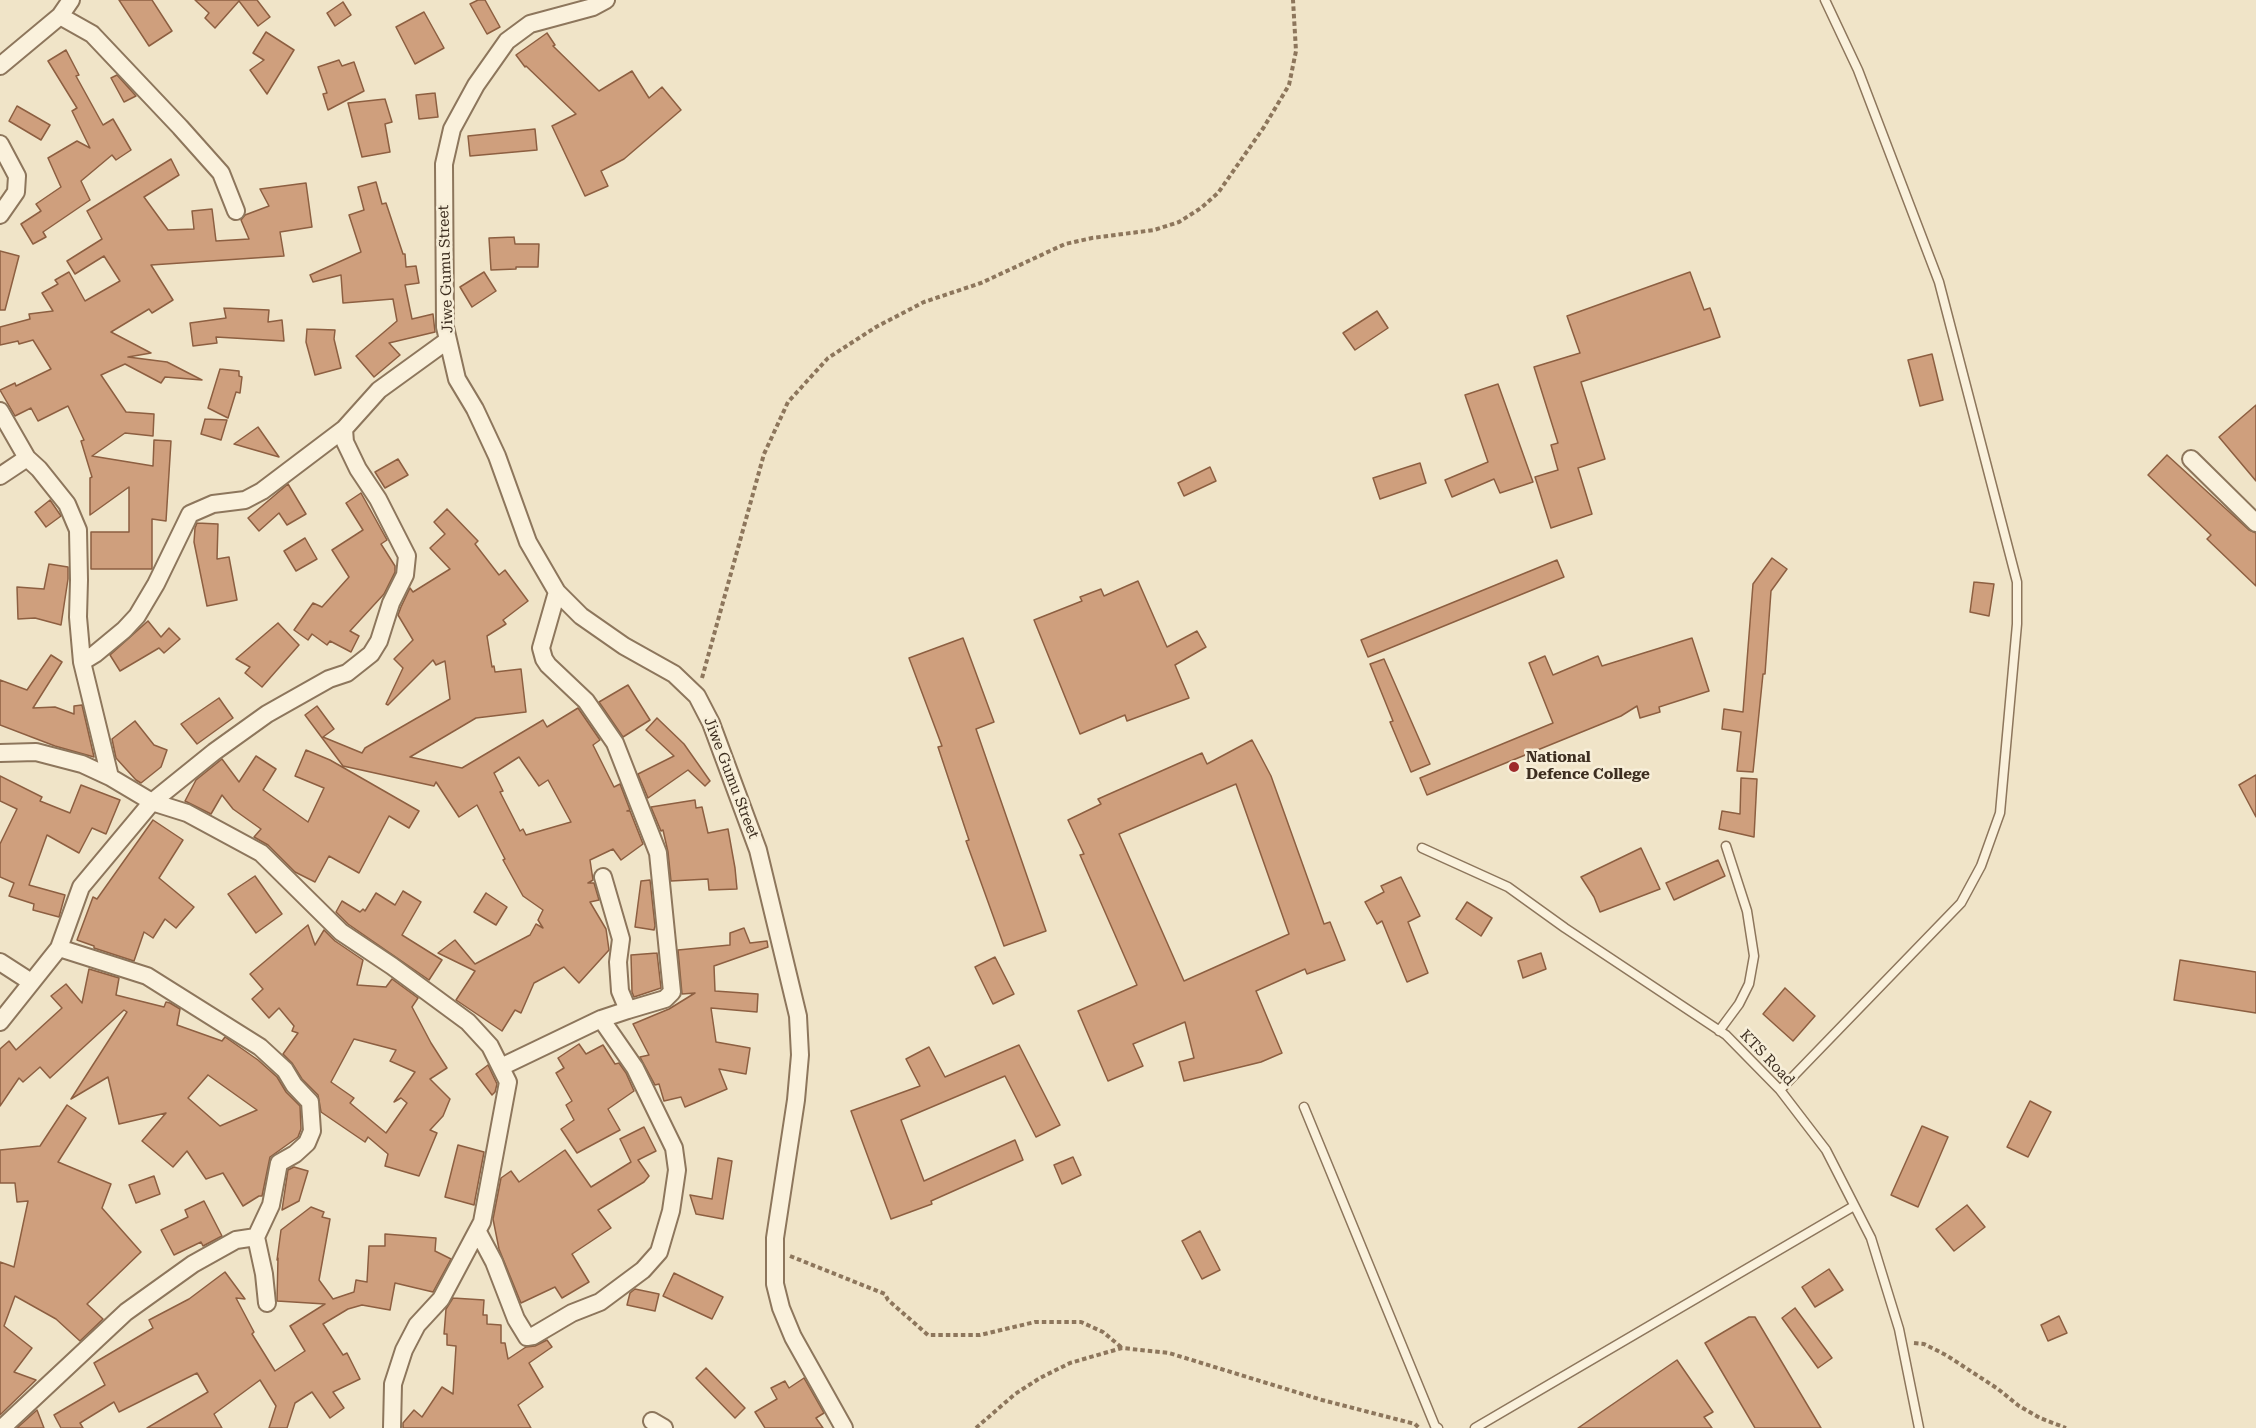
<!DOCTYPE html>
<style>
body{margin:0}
canvas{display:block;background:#f0e4c8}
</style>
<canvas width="2256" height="1428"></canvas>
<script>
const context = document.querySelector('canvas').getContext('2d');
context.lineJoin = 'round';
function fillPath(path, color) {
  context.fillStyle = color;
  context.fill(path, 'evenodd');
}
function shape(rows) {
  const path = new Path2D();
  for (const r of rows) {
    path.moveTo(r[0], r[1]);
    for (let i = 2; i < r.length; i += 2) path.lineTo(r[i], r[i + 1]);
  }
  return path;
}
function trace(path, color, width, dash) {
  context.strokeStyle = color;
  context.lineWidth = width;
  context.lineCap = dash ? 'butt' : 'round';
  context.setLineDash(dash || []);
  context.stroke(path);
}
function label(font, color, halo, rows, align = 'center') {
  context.font = font + ' "Roboto Serif",serif';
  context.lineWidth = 5;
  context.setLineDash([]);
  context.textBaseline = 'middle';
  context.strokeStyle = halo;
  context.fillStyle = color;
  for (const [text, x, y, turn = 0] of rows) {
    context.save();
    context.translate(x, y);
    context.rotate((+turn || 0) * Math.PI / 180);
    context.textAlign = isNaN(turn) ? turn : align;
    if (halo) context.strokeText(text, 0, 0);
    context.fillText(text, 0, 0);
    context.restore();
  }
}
const building = shape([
 [119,0,152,0,172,31,149,46,119,0],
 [195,0,257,0,270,17,258,26,239,1,215,28,205,18,209,13,195,0],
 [478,0,485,0,500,27,487,34,470,4,478,0],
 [343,2,351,15,335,26,327,13,343,2],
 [424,12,444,48,415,64,396,27,424,12],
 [266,32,294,50,267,94,250,70,264,60,253,53,266,32],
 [547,33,555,45,553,46,599,91,632,71,649,98,662,87,681,110,624,159,601,171,608,186,585,196,552,126,576,114,526,66,525,67,516,55,547,33],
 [66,50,79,75,76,76,103,125,113,119,131,150,116,160,112,155,81,181,90,200,43,232,46,237,33,244,21,224,41,211,36,204,61,187,48,158,77,141,90,148,72,111,77,108,48,61,66,50],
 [339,60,342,66,354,62,364,91,328,110,323,94,327,93,318,67,339,60],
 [117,75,136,96,124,102,111,78,117,75],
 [435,93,438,117,419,119,416,95,435,93],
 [385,99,392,122,385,124,390,152,362,157,348,103,385,99],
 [17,106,50,125,41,140,9,121,17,106],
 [535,129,537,150,470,156,468,136,535,129],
 [171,159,179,175,144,197,168,230,194,229,192,211,212,209,216,241,249,239,241,220,245,215,269,206,260,189,306,183,312,227,280,232,284,256,151,265,173,300,152,313,149,309,111,332,151,353,128,357,167,362,202,380,165,377,161,383,125,364,101,375,126,412,154,414,153,436,125,433,92,456,153,466,154,440,171,441,166,521,152,519,152,569,91,569,91,532,129,532,129,487,90,515,90,478,92,477,81,441,84,440,68,406,38,421,31,408,15,416,0,390,15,383,16,386,51,369,33,340,19,344,18,341,0,345,0,327,30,319,29,314,53,311,42,293,58,284,55,280,69,272,85,301,120,281,104,256,75,274,67,261,102,239,87,211,171,159],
 [376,182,382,204,386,203,403,254,405,254,406,267,416,266,419,283,405,285,412,319,433,314,435,332,389,343,400,355,374,377,356,356,397,321,393,299,343,303,341,275,313,282,310,275,361,252,349,215,364,210,358,187,376,182],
 [514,237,515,244,539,244,538,267,516,267,516,269,491,270,489,238,514,237],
 [0,251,19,256,5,310,0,310,0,251],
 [484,272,496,291,472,307,460,287,484,272],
 [1690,272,1704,310,1710,308,1720,337,1581,382,1605,459,1578,468,1592,514,1551,528,1535,477,1558,470,1551,445,1558,443,1534,367,1580,353,1567,316,1690,272],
 [224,308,269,310,268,322,282,320,284,341,216,337,217,343,193,346,190,323,226,318,224,308],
 [1377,311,1388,328,1355,350,1343,333,1377,311],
 [307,329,335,330,334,339,341,368,315,375,306,342,307,329],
 [1932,354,1943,400,1920,406,1908,360,1932,354],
 [220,369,239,371,239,376,242,377,240,393,236,392,228,418,208,408,220,369],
 [1498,384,1533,482,1500,493,1494,479,1452,497,1445,480,1488,462,1465,395,1498,384],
 [2256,405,2256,481,2219,437,2256,405],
 [205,419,227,420,221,440,201,434,205,419],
 [258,427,279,457,234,444,258,427],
 [2167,455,2249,530,2256,533,2256,586,2207,539,2211,535,2148,475,2167,455],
 [398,459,408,475,385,488,375,472,398,459],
 [1420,463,1426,483,1380,499,1373,478,1420,463],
 [1210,467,1216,481,1184,496,1178,483,1210,467],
 [288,484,306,514,287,525,279,513,259,531,248,518,288,484],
 [361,493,387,540,381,544,395,566,395,572,384,594,350,631,359,636,351,652,330,641,327,645,312,634,308,640,294,630,313,603,322,607,349,577,332,550,363,530,346,503,361,493],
 [50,500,61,516,46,527,35,512,50,500],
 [447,509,478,541,475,544,499,575,505,570,528,601,503,620,506,624,487,636,492,667,494,666,495,672,521,669,526,712,476,718,410,757,462,768,543,720,547,727,578,708,600,740,593,745,614,787,620,784,630,810,627,811,630,811,643,844,621,860,613,849,590,860,593,880,588,883,594,883,599,900,590,902,606,929,609,950,579,983,564,967,534,983,521,1013,515,1010,502,1031,456,1000,475,971,438,953,455,940,475,964,530,935,536,924,543,928,538,920,543,910,523,896,503,860,505,859,477,805,459,817,436,782,434,786,343,766,305,715,317,706,334,729,323,737,362,753,365,748,450,699,445,661,436,665,433,660,388,705,386,704,403,668,394,659,413,640,398,615,401,607,410,588,413,592,450,569,430,548,445,534,434,522,447,509],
 [519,757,539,786,548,780,571,822,526,835,523,829,520,831,500,792,503,791,494,773,519,757],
 [197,523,218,524,217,559,229,557,237,600,207,606,194,542,195,528,197,523],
 [305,538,317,559,296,571,284,551,305,538],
 [1772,558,1787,569,1771,591,1765,674,1763,674,1753,772,1737,771,1741,732,1722,729,1724,709,1743,712,1753,584,1772,558],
 [1557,560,1564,577,1368,657,1361,640,1557,560],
 [49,564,68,567,68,579,61,625,35,618,18,619,17,587,44,589,49,564],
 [1138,581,1167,647,1197,631,1206,647,1175,665,1189,698,1127,721,1125,715,1080,734,1034,620,1082,601,1080,597,1101,589,1104,596,1138,581],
 [1974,582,1994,584,1989,616,1970,612,1974,582],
 [148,621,161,637,169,628,180,639,164,653,159,648,120,671,110,655,148,621],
 [278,623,299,645,262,687,245,673,250,667,236,659,278,623],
 [963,638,994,722,976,729,1046,931,1004,946,966,841,969,840,938,747,942,746,909,658,963,638],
 [1692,638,1709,691,1659,707,1660,712,1640,718,1637,706,1621,716,1427,795,1420,778,1553,723,1529,663,1545,656,1553,675,1598,656,1602,666,1692,638],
 [51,655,62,662,33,708,55,707,74,714,74,706,82,705,94,757,55,746,0,725,0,680,27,690,51,655],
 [1384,659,1430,764,1411,772,1390,722,1393,721,1370,664,1384,659],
 [628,685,650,720,623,737,599,702,628,685],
 [219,698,233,718,197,744,181,724,219,698],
 [657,718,684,744,710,781,705,786,688,770,648,798,638,774,674,756,646,730,657,718],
 [135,721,154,745,167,750,161,767,141,783,136,780,116,758,112,739,135,721],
 [1252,740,1271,776,1324,924,1330,922,1345,960,1307,974,1305,969,1256,991,1282,1053,1261,1062,1184,1081,1179,1062,1194,1058,1185,1022,1133,1044,1143,1066,1108,1081,1078,1011,1137,985,1080,855,1084,854,1068,820,1101,804,1098,799,1202,753,1207,764,1252,740],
 [1236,784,1289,934,1184,981,1119,834,1236,784],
 [306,750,330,760,419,811,409,828,389,816,359,873,329,856,315,882,295,872,268,845,254,837,261,829,233,809,222,795,211,814,185,801,196,780,222,759,239,782,256,756,276,769,263,790,308,822,324,788,295,776,306,750],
 [2256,775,2256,817,2239,785,2256,775],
 [0,776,42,797,40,801,70,813,81,785,120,800,106,834,92,828,79,853,47,835,29,885,65,895,59,917,33,910,34,904,9,896,14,883,0,877,0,844,17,809,0,801,0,776],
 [1741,778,1757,779,1754,837,1719,829,1722,811,1740,814,1741,778],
 [695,800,696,808,702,807,708,833,728,829,735,868,737,889,709,890,708,879,671,881,668,852,663,830,661,831,651,807,695,800],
 [153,820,183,840,159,878,194,907,176,928,165,919,153,938,144,932,134,961,94,948,94,946,77,940,93,897,97,899,153,820],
 [1641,848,1660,889,1600,912,1594,897,1581,877,1641,848],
 [1718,860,1725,876,1674,900,1666,883,1718,860],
 [255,876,282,914,256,933,228,894,255,876],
 [1401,877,1420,916,1408,922,1428,973,1407,982,1382,921,1377,924,1365,902,1384,892,1381,886,1401,877],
 [650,880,655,926,654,930,635,927,641,881,650,880],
 [403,891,421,902,402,935,442,960,429,980,348,924,336,912,342,901,360,912,363,909,365,911,376,893,395,905,403,891],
 [486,893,507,907,496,925,474,912,486,893],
 [1467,902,1492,918,1481,936,1456,919,1467,902],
 [308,925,315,945,324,930,335,941,363,960,357,985,386,987,392,979,418,998,412,1007,431,1043,447,1068,430,1079,450,1099,443,1116,430,1130,437,1133,419,1176,385,1166,388,1154,368,1137,365,1142,321,1112,318,1095,302,1079,292,1063,283,1054,298,1033,292,1031,294,1026,279,1008,269,1018,252,999,263,989,250,974,308,925],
 [354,1039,396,1050,390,1061,415,1072,394,1102,401,1098,407,1103,386,1133,350,1103,354,1098,331,1082,354,1039],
 [744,928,750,943,767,941,768,947,714,966,715,991,758,994,757,1012,711,1008,716,1042,750,1048,746,1074,719,1069,727,1089,685,1107,681,1097,664,1101,659,1084,655,1085,640,1057,649,1055,633,1024,669,1009,695,993,682,994,678,950,730,945,730,933,744,928],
 [657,953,661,988,634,997,632,992,631,955,657,953],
 [1541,953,1546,969,1523,978,1518,961,1541,953],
 [995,957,1014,994,993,1004,975,967,995,957],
 [2180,960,2256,972,2256,1013,2174,1000,2180,960],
 [89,969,119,978,116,995,164,1007,166,1002,170,1003,180,1009,177,1025,222,1041,225,1037,228,1039,258,1060,277,1077,286,1092,300,1106,301,1129,298,1137,270,1157,262,1196,259,1196,243,1206,223,1173,206,1179,187,1151,173,1167,142,1141,166,1113,119,1124,108,1077,71,1099,127,1012,124,1010,50,1078,40,1067,23,1082,19,1078,0,1106,0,1049,9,1041,16,1050,62,1008,51,996,66,984,82,1003,89,969],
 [208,1075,257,1110,220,1126,188,1098,208,1075],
 [1785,988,1815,1016,1793,1041,1763,1014,1785,988],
 [579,1044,586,1054,603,1045,615,1064,619,1063,626,1073,634,1091,608,1109,620,1130,577,1153,561,1129,574,1120,566,1105,572,1101,556,1073,564,1068,558,1058,579,1044],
 [1019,1045,1060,1125,1036,1137,1005,1076,901,1120,924,1181,1015,1140,1023,1160,931,1201,932,1204,891,1219,851,1111,920,1086,906,1059,929,1047,945,1077,1019,1045],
 [488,1065,497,1084,495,1092,492,1095,476,1074,488,1065],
 [2030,1101,2051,1112,2028,1157,2007,1147,2030,1101],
 [67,1105,86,1118,58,1162,111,1184,102,1208,141,1252,87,1304,103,1319,80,1341,56,1319,15,1296,4,1326,32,1348,14,1372,36,1380,0,1415,0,1262,14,1267,28,1201,17,1202,15,1183,0,1183,0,1150,40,1146,67,1105],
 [1922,1126,1948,1137,1918,1207,1891,1195,1922,1126],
 [644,1127,656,1151,638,1160,649,1176,644,1182,598,1210,611,1228,572,1254,589,1282,562,1298,555,1287,521,1303,499,1249,493,1219,501,1178,511,1171,519,1182,565,1150,591,1187,631,1162,620,1139,644,1127],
 [458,1145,484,1152,474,1205,445,1197,458,1145],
 [1073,1157,1081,1175,1062,1184,1054,1165,1073,1157],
 [718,1158,732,1161,723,1219,696,1214,690,1195,712,1199,718,1158],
 [294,1167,308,1171,299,1201,282,1210,288,1170,294,1167],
 [154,1176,160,1194,136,1203,129,1185,154,1176],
 [204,1201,222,1236,203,1246,201,1242,174,1255,161,1230,188,1217,185,1210,204,1201],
 [1967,1205,1985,1227,1954,1251,1936,1229,1967,1205],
 [311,1207,324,1212,322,1217,330,1219,319,1280,333,1299,354,1292,356,1280,367,1282,369,1246,385,1246,385,1234,436,1238,435,1251,451,1259,433,1292,395,1283,390,1310,362,1305,348,1309,323,1324,343,1355,347,1353,360,1379,333,1392,344,1408,330,1418,312,1392,295,1403,287,1428,269,1428,276,1406,260,1380,214,1414,222,1428,147,1428,208,1392,197,1373,119,1412,114,1402,80,1423,83,1428,61,1428,54,1415,105,1385,94,1363,153,1328,149,1320,189,1299,225,1272,245,1299,236,1298,254,1332,252,1334,275,1371,305,1351,290,1326,325,1304,277,1301,278,1258,277,1260,281,1230,311,1207],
 [1200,1231,1220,1270,1202,1279,1182,1241,1200,1231],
 [1829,1269,1843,1290,1815,1307,1802,1287,1829,1269],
 [674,1273,723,1297,712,1319,663,1296,674,1273],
 [635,1289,659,1294,655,1311,627,1305,630,1293,635,1289],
 [453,1298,484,1300,483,1315,487,1315,487,1324,501,1325,501,1343,505,1343,508,1359,526,1347,535,1346,547,1340,552,1347,529,1363,543,1387,518,1405,531,1428,403,1428,403,1423,414,1410,422,1417,442,1387,453,1394,456,1346,447,1345,447,1334,444,1334,446,1309,453,1298],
 [1795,1308,1832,1358,1818,1368,1782,1318,1795,1308],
 [2059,1316,2067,1333,2048,1341,2041,1325,2059,1316],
 [1749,1317,1755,1317,1821,1428,1755,1428,1705,1343,1749,1317],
 [1677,1360,1713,1412,1704,1417,1712,1428,1578,1428,1677,1360],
 [706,1368,745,1408,735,1418,696,1378,706,1368],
 [804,1378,824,1413,816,1418,823,1428,765,1428,755,1412,777,1399,771,1388,785,1381,789,1388,804,1378],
 [37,1410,44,1428,17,1428,37,1410]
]);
fillPath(building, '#cf9f7d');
trace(building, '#8d5f41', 1.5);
const service = shape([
 [1422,848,1508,887,1565,928,1726,1035,1780,1090,1826,1150,1871,1238,1899,1329,1919,1428],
 [1719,1031,1739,1004,1749,984,1754,956,1747,911,1726,846],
 [1780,1090,1961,903,1981,866,2000,813,2017,624,2017,582,1939,282,1858,70,1825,0],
 [1304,1107,1435,1426,1438,1428],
 [1475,1428,1854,1206]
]);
const minor = shape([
 [606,0,593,7,530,24,507,41,476,85,452,129,444,164,445,327,457,379,475,409,497,456,528,542,557,592,581,616,624,646,674,674,697,696,711,723,758,850,798,1016,800,1055,796,1100,775,1238,775,1284,781,1308,793,1337,844,1428],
 [60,16,92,34,180,127,221,173,236,211],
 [0,66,60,16,71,0],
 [0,144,17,176,16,192,0,215],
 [0,411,27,458,39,469,67,504,78,530,79,580,78,617,82,662,110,777],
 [2191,459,2256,523],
 [0,476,27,458],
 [557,592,541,648,544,659,548,665,586,701,615,743,658,853,672,992,665,999,628,1010],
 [82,662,95,654,124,630,137,616,156,584,190,514,213,504,245,500,262,491,344,429],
 [0,753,36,752,82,764,110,777,152,802,187,813,261,853,341,932,392,966,468,1022,490,1046,508,1082,482,1222,441,1299,417,1325,404,1350,393,1384,392,1428],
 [59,948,147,976,260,1047,285,1070,294,1085,310,1102,312,1131,307,1143,295,1154,279,1163,271,1205,256,1237,264,1274,267,1303],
 [0,962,31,982],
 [0,1022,59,948,81,887,152,802,214,752,267,714,329,679,347,673,371,654,379,641,391,603,405,575,407,556,378,499,358,469,345,442,344,429,379,390,448,340],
 [501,1067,601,1019,628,1010,620,991,618,962,621,939,603,877],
 [478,1232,494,1262,516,1319,527,1337,533,1336,572,1313,600,1302,643,1270,659,1252,671,1211,677,1170,674,1148,635,1068,601,1019],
 [652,1421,664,1428],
 [2,1428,126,1312,193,1264,236,1240,256,1237]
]);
trace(service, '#8d765c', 11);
trace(minor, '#8d765c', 20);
trace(shape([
 [702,678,764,454,788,402,828,358,876,327,924,302,981,283,1065,244,1092,238,1154,230,1179,222,1201,208,1218,193,1264,127,1289,85,1296,51,1293,0],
 [790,1256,885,1294,888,1300,928,1335,980,1335,1035,1322,1081,1322,1103,1332,1121,1347],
 [1914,1343,1924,1344,1946,1355,1998,1389,2019,1406,2040,1418,2066,1428],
 [976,1428,1015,1394,1040,1378,1070,1363,1122,1348,1169,1353,1322,1400,1415,1424,1419,1428]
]), '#8d765c', 4, [4.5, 3]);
trace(service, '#faf1dc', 8);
trace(minor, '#faf1dc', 16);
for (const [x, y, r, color] of [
 [1514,767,6,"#9e2a2b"]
]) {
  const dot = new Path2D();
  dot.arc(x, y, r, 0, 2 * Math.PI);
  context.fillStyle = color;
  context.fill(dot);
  trace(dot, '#f7eed8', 2);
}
label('15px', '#3d2e20', '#f7eed8', [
 ["Jiwe Gumu Street",446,269,-92],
 ["Jiwe Gumu Street",731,778,69],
 ["KTS Road",1767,1058,46]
]);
label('bold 15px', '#3d2e20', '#f7eed8', [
 ["National",1526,758],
 ["Defence College",1526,775]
], 'left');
</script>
